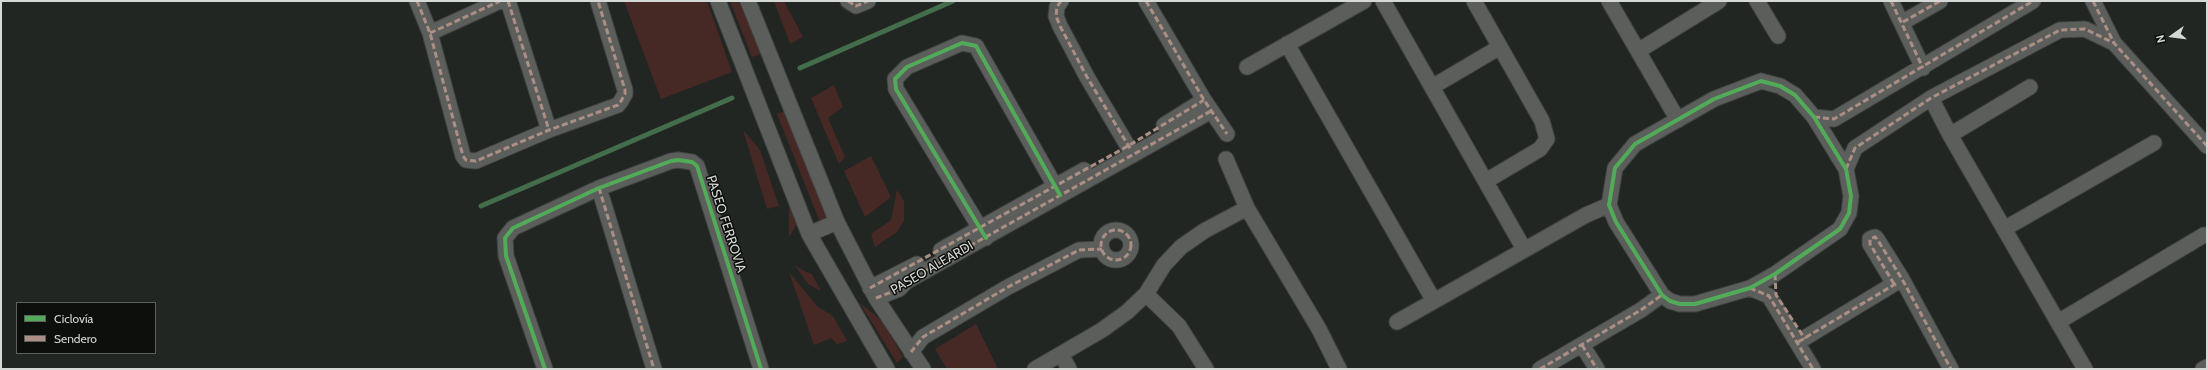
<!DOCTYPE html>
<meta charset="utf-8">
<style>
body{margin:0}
#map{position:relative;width:2208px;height:370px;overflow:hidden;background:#222623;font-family:Cabin,sans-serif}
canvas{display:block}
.frame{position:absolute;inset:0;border:2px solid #d5d9d5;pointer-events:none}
.legend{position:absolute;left:16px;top:302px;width:140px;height:52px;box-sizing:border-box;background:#0d0f0d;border:1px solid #5d605d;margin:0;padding:5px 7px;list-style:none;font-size:12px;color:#d5d9d5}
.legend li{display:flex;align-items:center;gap:8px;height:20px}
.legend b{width:20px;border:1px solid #5d605d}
.north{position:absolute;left:2152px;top:16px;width:40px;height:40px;-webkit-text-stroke:3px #0d0f0d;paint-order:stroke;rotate:256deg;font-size:11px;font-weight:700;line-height:16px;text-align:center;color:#d5d9d5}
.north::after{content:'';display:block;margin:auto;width:14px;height:18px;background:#d5d9d5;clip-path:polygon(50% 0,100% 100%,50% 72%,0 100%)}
</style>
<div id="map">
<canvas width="2208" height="370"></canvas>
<div class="frame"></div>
<ul class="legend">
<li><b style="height:5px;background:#51ab58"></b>Ciclovía</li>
<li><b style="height:5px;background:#ac8f84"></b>Sendero</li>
</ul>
<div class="north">N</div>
</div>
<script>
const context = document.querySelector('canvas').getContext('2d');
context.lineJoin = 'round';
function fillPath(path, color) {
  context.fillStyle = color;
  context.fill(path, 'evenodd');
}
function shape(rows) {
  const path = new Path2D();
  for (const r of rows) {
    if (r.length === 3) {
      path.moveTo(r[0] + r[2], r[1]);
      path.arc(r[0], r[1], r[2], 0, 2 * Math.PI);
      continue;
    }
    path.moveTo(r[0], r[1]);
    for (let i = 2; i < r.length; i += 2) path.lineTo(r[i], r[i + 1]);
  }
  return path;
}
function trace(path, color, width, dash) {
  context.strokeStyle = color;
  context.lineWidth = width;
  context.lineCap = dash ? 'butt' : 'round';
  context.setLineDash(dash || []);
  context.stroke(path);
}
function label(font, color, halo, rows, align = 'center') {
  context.font = font + ' Cabin,sans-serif';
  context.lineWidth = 3;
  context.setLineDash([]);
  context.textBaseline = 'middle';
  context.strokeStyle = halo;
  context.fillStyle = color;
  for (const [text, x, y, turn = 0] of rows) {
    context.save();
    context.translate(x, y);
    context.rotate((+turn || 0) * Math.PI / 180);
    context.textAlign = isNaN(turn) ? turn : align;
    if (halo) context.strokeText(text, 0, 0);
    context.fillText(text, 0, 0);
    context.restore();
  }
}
fillPath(shape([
 [624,1,707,1,732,72,661,99],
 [730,1,740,1,761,54,752,57],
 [774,1,784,1,803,37,790,44],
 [834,85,843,107,828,118,845,157,839,164,811,98],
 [785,111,830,223,820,222,777,114],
 [743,130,760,150,779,206,767,209],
 [871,156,891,197,865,217,844,171],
 [897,190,904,201,904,221,897,232,875,247,871,234,891,220],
 [789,205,797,224,789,237],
 [794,264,802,270,812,274,821,291,808,284],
 [789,272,818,307,833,316,847,341,837,344,831,338,814,345],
 [859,302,883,322,903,357,897,363],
 [976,324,998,369,947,369,935,349]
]), '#462825');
trace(shape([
 [800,68,953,1],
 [481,206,732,98]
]), '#436d4b', 5);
const minor = shape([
 [417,1,430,33,463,156,466,160,476,161,549,130,618,105,621,101,625,94,625,90,598,1],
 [508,1,549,130],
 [718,1,809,234,887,369],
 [748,1,837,222,876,298,923,369],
 [848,1,856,6,868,1],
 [1061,1,1057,7,1056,16,1060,26,1087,77,1133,155],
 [1146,1,1204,100,1227,134],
 [1383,1,1524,249],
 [1474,1,1542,121,1547,139,1540,149,1486,181],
 [1609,1,1678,120],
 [1757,1,1778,36],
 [1891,1,1923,68],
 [2093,1,2114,43,2207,146],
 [1903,22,1940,1],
 [430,33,500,1],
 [1287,44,1434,301],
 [1638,51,1719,1],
 [1247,67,1364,1],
 [1761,81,1780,86,1795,95,1814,117,1846,169,1851,196,1849,213,1840,229,1775,274,1750,288,1695,304,1680,304,1670,301,1662,295,1616,222,1609,205,1615,168,1635,144,1714,99,1761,81],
 [1432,87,1500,47],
 [1931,98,1950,135,2085,369],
 [1814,117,1834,119,2033,1],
 [1164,125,1204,100],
 [1950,135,2030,87],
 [1226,159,1247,208,1319,329,1339,369],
 [1846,169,1855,148,1931,98,2060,30,2085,29,2114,43],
 [599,188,654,369],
 [2004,229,2154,143],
 [1116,245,15],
 [809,234,837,222],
 [986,238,896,89,895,79,907,67,962,43,976,46,1060,195],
 [941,250,1084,170],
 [1894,284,1870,244,1870,239,1875,237,1877,239,1902,279,1951,369],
 [870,288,917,264],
 [1750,288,1769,296,1813,369],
 [1146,294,1179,326,1206,369],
 [876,298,899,289,907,281,1211,111],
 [1397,322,1586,215,1609,205],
 [2058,322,2204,235],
 [1798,342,1902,279],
 [1582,345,1597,369],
 [911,352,923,337,1008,287,1079,250,1102,249],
 [1061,354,1069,369],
 [545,369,506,256,505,238,513,228,599,188,671,161,678,160,692,162,697,166,761,369],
 [1035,369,1102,330,1127,312,1146,294,1164,265,1181,247,1204,231,1247,208],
 [1540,369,1641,310,1662,295],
 [2203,369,2207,367]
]);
trace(minor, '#404341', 17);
trace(minor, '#5c5e5c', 15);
trace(shape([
 [417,1,430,33,463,156,466,160,476,161,549,130,618,105,621,101,625,94,625,90,598,1],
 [508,1,549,130],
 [848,1,856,6,868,1],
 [1061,1,1057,7,1056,16,1060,26,1087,77,1131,150],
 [1146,1,1204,100,1227,134],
 [1891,1,1923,68],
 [2093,1,2114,43,2207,146],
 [1903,22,1940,1],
 [430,33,500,1],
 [1814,117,1834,119,2033,1],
 [1846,169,1855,148,1931,98,2060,30,2085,29,2114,43],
 [599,188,654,369],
 [1116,245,15],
 [1775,274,1776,295,1805,339],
 [1894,284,1870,244,1870,239,1875,237,1877,239,1902,279,1951,369],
 [870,288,1128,146,1204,100],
 [1750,288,1769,296,1813,369],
 [876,298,899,289,907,281,1211,111],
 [1798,342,1897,283],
 [1582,345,1597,369],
 [911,352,923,337,1008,287,1079,250,1102,249],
 [1540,369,1641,310,1662,295]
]), '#ac8f84', 3, [6, 3]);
trace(shape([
 [1761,81,1780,86,1795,95,1814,117,1846,169,1851,196,1849,213,1840,229,1775,274,1750,288,1695,304,1680,304,1670,301,1662,295,1616,222,1609,205,1615,168,1635,144,1714,99,1761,81],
 [986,238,896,89,895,79,907,67,962,43,976,46,1060,195],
 [545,369,506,256,505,238,513,228,599,188,671,161,678,160,692,162,697,166,761,369]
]), '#51ab58', 4);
label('13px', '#d5d9d5', '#0d0f0d', [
 ["PASEO FERROVIA",726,224,72],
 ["PASEO ALEARDI",932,268,-30]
]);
</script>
